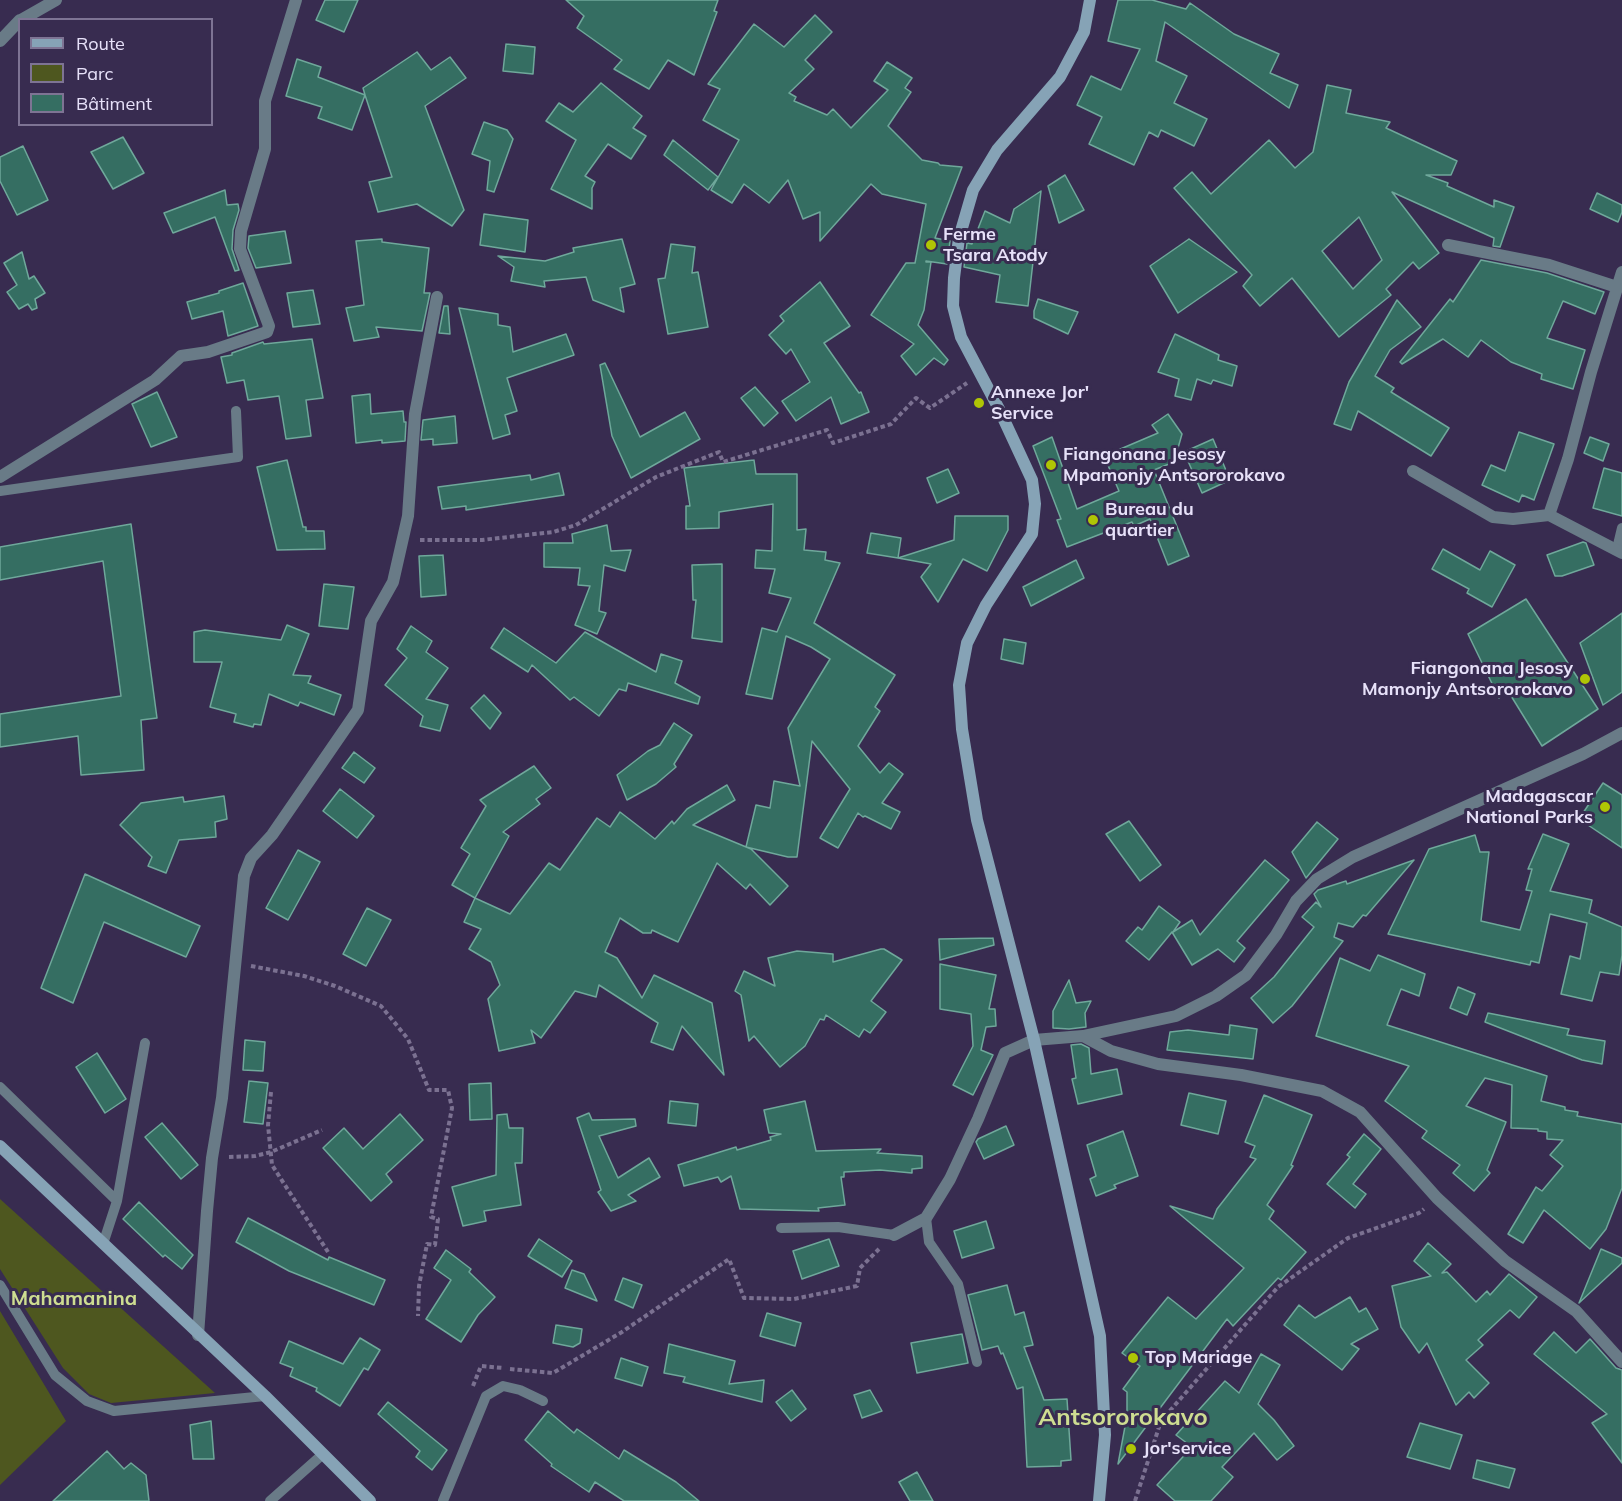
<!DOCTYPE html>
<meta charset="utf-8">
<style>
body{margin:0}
#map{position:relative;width:1622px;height:1501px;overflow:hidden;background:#382c50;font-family:Mulish,sans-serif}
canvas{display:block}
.legend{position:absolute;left:18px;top:18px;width:195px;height:108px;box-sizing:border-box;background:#382c50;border:2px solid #7e7494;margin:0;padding:8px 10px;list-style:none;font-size:18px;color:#e7e1f9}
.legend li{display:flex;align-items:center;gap:12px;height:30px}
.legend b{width:30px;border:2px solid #7e7494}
</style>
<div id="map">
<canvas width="1622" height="1501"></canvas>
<ul class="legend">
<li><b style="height:8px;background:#86a3b6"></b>Route</li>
<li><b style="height:16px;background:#4e571f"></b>Parc</li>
<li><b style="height:16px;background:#356e62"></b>Bâtiment</li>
</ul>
</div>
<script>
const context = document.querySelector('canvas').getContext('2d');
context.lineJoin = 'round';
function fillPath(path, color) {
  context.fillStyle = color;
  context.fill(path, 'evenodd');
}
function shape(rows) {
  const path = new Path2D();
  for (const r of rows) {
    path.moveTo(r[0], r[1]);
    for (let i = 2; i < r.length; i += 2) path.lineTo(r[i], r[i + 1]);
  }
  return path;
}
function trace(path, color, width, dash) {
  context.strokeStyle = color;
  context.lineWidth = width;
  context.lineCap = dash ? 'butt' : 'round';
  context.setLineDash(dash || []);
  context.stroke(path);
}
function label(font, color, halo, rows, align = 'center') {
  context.font = font + ' Mulish,sans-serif';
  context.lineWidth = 6;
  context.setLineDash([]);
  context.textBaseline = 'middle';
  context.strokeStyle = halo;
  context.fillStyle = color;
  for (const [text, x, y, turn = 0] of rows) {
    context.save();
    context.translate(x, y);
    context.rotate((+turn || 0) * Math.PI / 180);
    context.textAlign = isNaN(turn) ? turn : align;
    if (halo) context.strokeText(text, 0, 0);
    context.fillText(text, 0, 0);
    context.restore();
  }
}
fillPath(shape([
 [0,1199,215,1393,111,1403,89,1394,63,1368,0,1269],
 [0,1311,66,1421,0,1485]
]), '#4e571f');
const building = shape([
 [325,0,358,0,344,32,316,20,325,0],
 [566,0,718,0,714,11,717,12,694,75,668,60,649,89,614,69,622,60,577,28,584,16,566,0],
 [1118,0,1152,0,1186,9,1190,3,1234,34,1279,54,1270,73,1298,85,1289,108,1165,22,1156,61,1187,76,1174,103,1207,119,1194,146,1161,130,1158,137,1149,132,1134,165,1089,144,1102,117,1077,105,1091,76,1121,90,1140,49,1108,41,1118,0],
 [815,15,832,32,805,60,814,69,789,93,796,97,794,101,827,115,833,109,851,128,888,90,874,81,887,62,912,78,905,88,911,92,888,126,922,160,938,163,940,165,962,167,935,238,950,241,947,264,926,261,926,262,931,262,924,310,918,325,948,360,944,365,934,358,916,375,901,356,914,344,871,315,906,263,915,263,926,204,882,194,871,184,820,241,820,212,803,219,788,180,769,203,744,184,732,203,711,190,739,140,703,120,720,89,708,84,754,24,784,47,815,15],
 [506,44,535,47,533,74,503,71,506,44],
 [417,52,431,70,450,57,466,78,425,106,464,210,452,226,417,204,378,212,369,182,392,177,365,95,352,130,318,118,322,107,286,96,297,59,321,67,318,77,365,95,363,88,417,52],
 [601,83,642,116,633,128,646,136,631,159,608,144,585,176,595,182,592,188,592,209,551,189,576,140,546,121,559,103,573,112,601,83],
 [1327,85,1351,90,1346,113,1390,122,1386,128,1457,161,1451,175,1426,175,1448,183,1447,186,1494,207,1494,200,1514,207,1500,247,1493,246,1494,238,1392,192,1439,253,1419,269,1413,262,1386,289,1391,295,1339,337,1292,278,1260,306,1243,286,1252,275,1174,188,1192,172,1211,194,1269,140,1295,168,1313,152,1327,85],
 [1359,217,1382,260,1353,289,1322,251,1359,217],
 [484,122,507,130,513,139,494,192,487,190,490,161,472,154,484,122],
 [123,137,144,173,113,189,91,152,123,137],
 [673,140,718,177,708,190,664,155,673,140],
 [23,146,48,200,17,215,0,181,0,157,23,146],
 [1065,175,1084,210,1059,223,1048,186,1065,175],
 [225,190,227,205,238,204,239,210,233,230,232,249,239,270,235,271,215,217,173,233,164,213,225,190],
 [1041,191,1028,306,996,302,1000,275,964,267,967,243,972,244,985,211,1010,223,1014,209,1041,191],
 [1597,193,1622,205,1622,212,1618,222,1590,209,1597,193],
 [484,214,528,220,525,252,480,245,484,214],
 [285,231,291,263,256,268,248,248,249,236,285,231],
 [382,239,382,242,429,248,424,293,430,293,422,331,376,327,379,337,354,341,346,308,364,305,356,241,382,239],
 [622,239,635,284,620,288,624,312,593,300,586,277,544,281,545,287,511,281,514,267,498,256,545,261,574,252,573,248,622,239],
 [1189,239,1237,272,1178,313,1150,266,1189,239],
 [671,244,695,247,692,273,698,272,708,327,668,334,658,279,665,278,671,244],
 [22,252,29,279,34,276,45,293,35,299,37,308,32,310,28,304,19,309,7,292,17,285,4,263,22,252],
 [1481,260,1547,273,1604,292,1595,314,1563,301,1547,338,1585,350,1573,389,1541,379,1542,374,1511,362,1481,340,1468,357,1443,339,1402,364,1400,362,1450,299,1453,302,1481,260],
 [820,282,850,326,824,343,859,393,861,392,869,412,841,424,831,397,796,421,782,401,810,382,791,349,786,354,769,335,784,321,780,316,820,282],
 [243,283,258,326,228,336,223,311,192,319,187,302,219,293,219,291,243,283],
 [313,290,320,324,293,327,287,293,313,290],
 [1038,299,1078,312,1068,334,1034,318,1034,311,1038,299],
 [1397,300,1421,327,1390,350,1375,376,1394,388,1391,392,1449,428,1431,456,1358,411,1351,430,1334,424,1349,382,1397,300],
 [444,306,448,306,450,334,439,333,444,306],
 [459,308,498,314,498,325,510,327,513,352,566,334,574,355,507,378,517,411,505,415,510,434,493,439,459,308],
 [1175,334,1219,355,1218,360,1237,366,1232,386,1213,380,1211,384,1197,379,1191,400,1175,396,1179,379,1158,372,1175,334],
 [312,339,323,398,306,400,311,436,286,439,279,396,248,400,244,380,227,383,221,357,232,355,232,353,263,342,264,344,312,339],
 [605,363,640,437,685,412,700,439,631,478,612,436,600,365,605,363],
 [755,387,778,413,764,426,741,398,755,387],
 [157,392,177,437,151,447,132,404,157,392],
 [370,394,371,414,403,411,404,422,406,422,405,441,382,443,382,440,356,443,352,396,370,394],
 [1168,414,1182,434,1174,462,1154,470,1189,556,1168,565,1150,519,1134,526,1132,522,1067,547,1057,520,1061,519,1033,446,1052,437,1077,509,1119,491,1104,456,1158,433,1152,425,1168,414],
 [455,416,457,443,433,445,433,439,421,440,423,420,455,416],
 [1519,432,1554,444,1534,500,1522,495,1519,502,1482,485,1491,465,1505,471,1519,432],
 [1590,437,1609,444,1603,461,1584,453,1590,437],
 [1213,439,1230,480,1202,493,1184,452,1213,439],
 [287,460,303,527,306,527,306,531,324,531,325,549,277,550,257,467,287,460],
 [754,460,756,474,797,474,797,530,806,529,804,550,826,552,825,560,840,563,814,623,895,675,875,707,880,711,858,746,880,773,889,763,903,774,882,803,900,812,891,829,865,816,863,817,858,813,838,848,820,838,850,789,812,741,797,857,788,857,746,847,756,805,770,808,774,781,800,786,788,728,830,659,811,647,786,636,772,699,746,694,762,628,777,632,791,598,769,593,775,569,755,568,756,550,772,551,773,504,719,512,719,528,686,529,686,506,690,506,684,468,754,460],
 [1604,468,1622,473,1622,516,1593,508,1604,468],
 [948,469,959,493,937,503,927,478,948,469],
 [559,473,564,495,466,510,466,506,442,509,438,487,530,475,531,480,559,473],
 [955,516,1008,516,1008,530,987,571,963,559,938,602,921,577,931,564,898,558,954,540,955,516],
 [131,524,157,718,141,720,144,770,81,775,78,736,0,747,0,714,121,696,103,561,0,580,0,547,131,524],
 [607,525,611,551,631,550,625,571,604,565,599,611,606,613,597,634,575,625,590,586,578,585,580,568,544,567,544,543,573,543,572,534,607,525],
 [871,533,901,538,898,558,867,553,871,533],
 [1583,542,1586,543,1594,565,1562,576,1555,576,1547,555,1583,542],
 [1443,549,1480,570,1490,551,1515,565,1492,607,1467,593,1469,589,1432,569,1443,549],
 [443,555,446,595,421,597,419,556,443,555],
 [1076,560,1084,578,1031,606,1023,587,1076,560],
 [722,564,722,642,692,638,696,600,693,600,692,565,722,564],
 [324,584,354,587,348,629,319,626,324,584],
 [1526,599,1598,709,1542,746,1508,691,1499,698,1468,634,1526,599],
 [1622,613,1622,692,1603,705,1580,643,1622,613],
 [287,625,309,634,293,675,311,676,308,683,341,695,334,715,300,702,298,706,269,694,261,725,254,724,253,727,234,722,236,714,210,707,222,662,194,662,194,632,205,630,281,640,287,625],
 [411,626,432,641,426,652,448,668,426,699,448,705,440,731,420,726,423,716,385,685,407,658,397,649,411,626],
 [504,628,556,663,585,632,656,672,661,654,682,661,675,683,700,697,698,704,628,683,626,691,619,689,599,716,574,697,570,700,532,665,528,672,491,648,504,628],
 [1004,639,1026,643,1023,664,1001,659,1004,639],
 [484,695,501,713,490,729,471,708,484,695],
 [674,723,692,735,674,764,676,767,656,784,627,800,617,775,648,751,660,745,674,723],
 [354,752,375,768,364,783,342,768,354,752],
 [534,766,551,788,536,799,540,804,503,832,509,836,475,898,452,885,470,854,461,848,486,806,480,800,534,766],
 [1603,783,1622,795,1622,848,1579,819,1603,783],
 [727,785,735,800,693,825,751,849,788,886,770,905,750,884,746,889,717,863,678,942,652,930,651,933,643,933,620,918,605,952,617,958,642,998,654,975,712,1003,724,1075,682,1026,673,1050,651,1042,658,1023,599,985,596,997,575,991,541,1038,531,1030,535,1043,499,1051,488,999,500,985,491,962,469,949,481,929,464,922,475,898,510,914,549,863,560,870,597,818,610,827,620,812,655,839,672,821,674,824,687,809,727,785],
 [340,789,374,816,357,838,323,811,340,789],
 [224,796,227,819,215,822,216,837,179,840,166,873,148,866,152,857,120,825,141,803,183,797,184,802,224,796],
 [1129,821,1161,865,1140,881,1106,834,1129,821],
 [1317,822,1338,839,1306,878,1292,852,1317,822],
 [1543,834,1569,844,1550,891,1592,900,1589,913,1622,927,1622,955,1619,975,1600,972,1592,1001,1561,994,1570,956,1580,959,1587,923,1550,914,1539,963,1531,961,1530,965,1388,934,1429,849,1475,835,1480,852,1489,852,1481,921,1520,930,1532,891,1526,890,1532,869,1528,869,1543,834],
 [298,850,320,862,288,920,266,908,298,850],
 [1265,860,1289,880,1237,941,1245,948,1234,962,1218,949,1192,965,1172,932,1149,960,1126,941,1138,927,1142,930,1159,906,1180,922,1173,932,1192,920,1200,935,1265,860],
 [1414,860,1366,916,1363,915,1353,927,1338,923,1334,937,1343,941,1292,1006,1273,1023,1251,998,1274,977,1314,927,1302,917,1316,902,1321,907,1314,894,1318,890,1346,881,1347,884,1414,860],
 [85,874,200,926,186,957,104,922,73,1003,41,988,85,874],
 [367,908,391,920,366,966,343,954,367,908],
 [993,938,994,945,940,960,939,939,993,938],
 [881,949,884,949,902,960,871,1001,886,1012,870,1033,864,1029,859,1037,826,1015,824,1020,820,1019,805,1046,780,1067,754,1036,749,1041,741,995,735,991,744,971,775,986,768,958,797,951,833,954,833,962,881,949],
 [1378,955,1425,974,1419,996,1401,989,1387,1025,1547,1076,1541,1101,1565,1107,1565,1110,1578,1112,1577,1116,1622,1124,1622,1188,1606,1229,1590,1249,1544,1210,1523,1243,1508,1234,1536,1187,1542,1191,1563,1166,1550,1155,1563,1140,1547,1139,1547,1132,1538,1131,1538,1129,1511,1128,1512,1085,1485,1078,1466,1106,1506,1122,1487,1170,1490,1173,1474,1191,1453,1173,1460,1165,1422,1138,1427,1131,1385,1101,1409,1066,1316,1036,1340,958,1370,971,1378,955],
 [940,964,996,975,989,1009,995,1009,996,1026,986,1027,981,1050,993,1055,973,1095,953,1085,973,1046,971,1014,940,1009,940,964],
 [1069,980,1076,1003,1091,1001,1085,1013,1086,1027,1069,1029,1053,1028,1053,1011,1069,980],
 [1458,987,1475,994,1467,1015,1450,1008,1458,987],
 [1488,1013,1569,1029,1567,1035,1605,1041,1602,1064,1582,1060,1485,1022,1488,1013],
 [1230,1025,1257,1029,1253,1059,1167,1050,1170,1032,1188,1030,1229,1035,1230,1025],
 [245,1040,265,1042,263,1071,243,1070,245,1040],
 [1081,1044,1089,1048,1091,1074,1117,1069,1122,1094,1078,1104,1072,1079,1076,1078,1071,1045,1081,1044],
 [97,1053,126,1099,105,1113,76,1067,97,1053],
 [249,1081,268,1083,263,1124,244,1122,249,1081],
 [491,1083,492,1119,470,1120,469,1084,491,1083],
 [1189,1093,1226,1101,1218,1134,1181,1125,1189,1093],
 [1264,1095,1312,1115,1291,1165,1293,1166,1267,1205,1274,1211,1269,1219,1306,1252,1281,1280,1278,1278,1233,1326,1227,1319,1118,1464,1127,1416,1127,1392,1123,1389,1140,1366,1122,1353,1168,1297,1196,1319,1244,1268,1170,1206,1213,1219,1217,1209,1256,1159,1250,1157,1255,1146,1245,1142,1264,1095],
 [670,1101,698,1104,696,1126,668,1123,670,1101],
 [805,1101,816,1151,881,1149,877,1153,922,1156,922,1168,912,1169,912,1173,880,1170,844,1172,844,1177,841,1177,845,1205,818,1208,819,1211,740,1209,731,1176,721,1182,718,1177,684,1186,678,1165,736,1147,737,1150,771,1140,770,1137,781,1134,769,1133,764,1110,805,1101],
 [589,1113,592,1120,635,1119,636,1126,599,1136,618,1178,649,1158,660,1177,628,1195,636,1201,611,1211,598,1192,601,1190,577,1118,589,1113],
 [400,1114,423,1140,386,1174,392,1182,371,1201,323,1148,344,1128,363,1149,400,1114],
 [507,1114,509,1128,523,1128,522,1163,515,1163,521,1205,484,1211,486,1221,463,1226,452,1187,496,1175,497,1115,507,1114],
 [162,1123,198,1165,181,1179,145,1137,162,1123],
 [1006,1126,1014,1145,984,1159,976,1142,978,1139,1006,1126],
 [1123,1131,1138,1176,1114,1185,1116,1188,1096,1196,1090,1179,1096,1176,1087,1145,1123,1131],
 [1364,1134,1381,1149,1353,1184,1366,1194,1355,1208,1327,1184,1350,1157,1347,1155,1364,1134],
 [139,1202,193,1255,182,1269,165,1255,163,1257,123,1219,139,1202],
 [248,1218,328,1260,329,1257,385,1280,374,1305,289,1271,236,1242,248,1218],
 [986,1221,994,1248,962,1258,954,1231,986,1221],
 [539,1239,572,1261,562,1277,528,1256,539,1239],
 [829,1239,839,1266,802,1279,793,1251,829,1239],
 [1428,1243,1451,1264,1442,1273,1447,1272,1476,1302,1487,1291,1490,1295,1509,1274,1537,1297,1519,1318,1510,1310,1478,1340,1483,1345,1466,1360,1489,1383,1474,1398,1469,1392,1456,1405,1427,1343,1419,1353,1401,1327,1392,1286,1431,1276,1414,1261,1428,1243],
 [1601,1249,1622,1258,1622,1263,1579,1303,1601,1249],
 [446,1250,471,1269,469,1272,495,1297,478,1315,461,1342,426,1319,451,1280,434,1268,446,1250],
 [572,1270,584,1274,597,1301,565,1288,572,1270],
 [623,1278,642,1285,633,1308,615,1300,623,1278],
 [1007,1285,1015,1315,1024,1312,1033,1345,1024,1347,1044,1400,1067,1399,1071,1460,1061,1461,1061,1466,1027,1467,1023,1387,1017,1389,1003,1353,1001,1354,998,1346,982,1350,968,1295,1007,1285],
 [1350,1297,1359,1312,1366,1308,1378,1329,1351,1344,1359,1349,1342,1370,1284,1325,1299,1305,1315,1318,1350,1297],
 [767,1313,801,1323,795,1346,760,1336,767,1313],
 [556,1325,582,1329,580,1343,573,1347,553,1343,556,1325],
 [1554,1332,1576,1353,1590,1339,1616,1368,1622,1370,1622,1463,1592,1423,1607,1414,1534,1354,1554,1332],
 [962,1334,968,1363,917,1373,911,1343,962,1334],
 [360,1338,380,1350,368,1370,364,1368,340,1406,316,1391,317,1388,290,1376,293,1368,280,1363,289,1341,343,1364,360,1338],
 [669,1344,735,1361,729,1384,764,1380,762,1402,683,1382,685,1377,664,1373,669,1344],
 [1261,1354,1280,1365,1258,1404,1274,1420,1294,1446,1277,1460,1254,1433,1222,1467,1233,1477,1211,1501,1175,1501,1157,1485,1192,1447,1176,1435,1225,1381,1239,1393,1261,1354],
 [621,1358,648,1367,642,1386,615,1378,621,1358],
 [792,1390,806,1409,791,1421,776,1402,792,1390],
 [870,1390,882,1411,862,1418,854,1395,870,1390],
 [388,1402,447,1450,432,1470,416,1457,420,1451,378,1414,388,1402],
 [548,1411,574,1433,577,1429,619,1459,624,1450,676,1482,699,1501,624,1501,595,1482,589,1492,551,1466,552,1464,525,1440,548,1411],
 [211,1421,214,1459,193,1459,190,1425,211,1421],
 [1420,1423,1462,1435,1450,1469,1407,1457,1420,1423],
 [107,1451,124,1469,131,1463,146,1475,149,1501,53,1501,107,1451],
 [1477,1460,1515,1469,1509,1488,1473,1478,1477,1460],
 [917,1472,933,1501,910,1501,899,1482,917,1472]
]);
fillPath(building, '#356e62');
trace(building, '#6fa89b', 1.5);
trace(shape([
 [420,540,482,540,553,532,576,525,656,477,719,452,723,462,827,430,833,443,891,424,916,398,930,408,967,383],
 [251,966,304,976,335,986,381,1006,408,1039,429,1090,448,1090,452,1108,431,1217,438,1219,435,1245,427,1244,419,1286,418,1316],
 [271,1092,268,1125,272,1165,328,1252],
 [229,1157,255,1156,271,1152,322,1130],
 [510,1369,553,1373,622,1332,729,1259,744,1298,794,1299,857,1286,860,1268,879,1249],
 [473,1386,481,1366,503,1368],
 [1135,1501,1161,1421,1278,1287,1348,1238,1419,1213,1424,1209]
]), '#7b7191', 4, [4.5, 3]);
trace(shape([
 [0,491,238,457,236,411],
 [1617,549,1622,528],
 [0,1087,117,1201],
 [926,1218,929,1242,958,1284,977,1362],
 [781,1228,838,1227,894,1235],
 [103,1244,117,1201,145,1043],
 [0,1285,55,1375,87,1401,114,1411,265,1396],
 [270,1501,323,1454],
 [443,1501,486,1396,503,1386,520,1390,543,1401]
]), '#697b87', 10);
trace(shape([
 [21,20,56,0],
 [0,41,20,20],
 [1448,245,1549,265,1617,287],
 [1413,471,1493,517,1513,519,1549,515,1622,553],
 [0,477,155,380,181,356,208,352,267,332,269,326,240,249,241,231,265,149,265,101,296,0],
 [1549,515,1568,459,1591,372,1622,272],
 [1083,1036,1111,1051,1158,1064,1241,1075,1322,1091,1360,1112,1437,1198,1505,1261,1576,1311,1622,1362],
 [894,1235,926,1218,950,1179,978,1119,1005,1053,1034,1040,1083,1036,1176,1016,1216,996,1246,975,1276,935,1296,901,1317,879,1353,857,1583,754,1622,733],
 [198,1335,207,1211,212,1158,222,1098,244,876,251,858,272,835,358,710,371,621,393,582,408,516,415,414,437,297]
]), '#697b87', 12);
trace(shape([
 [1090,0,1084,32,1060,77,997,150,973,190,959,238,954,278,953,306,961,337,999,409,1032,480,1035,504,1032,534,986,605,967,643,959,685,962,729,977,820,1034,1040,1100,1336,1105,1435,1099,1501],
 [0,1146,265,1396,370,1501]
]), '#86a3b6', 12);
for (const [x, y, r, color] of [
 [931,245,6,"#afc505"],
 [979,403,6,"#afc505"],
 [1051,465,6,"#afc505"],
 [1093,520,6,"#afc505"],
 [1585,679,6,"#afc505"],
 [1605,807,6,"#afc505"],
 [1133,1358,6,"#afc505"],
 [1131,1449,6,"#afc505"]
]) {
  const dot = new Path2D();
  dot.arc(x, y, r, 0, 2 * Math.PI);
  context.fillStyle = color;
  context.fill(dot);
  trace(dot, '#382c50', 2);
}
label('bold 18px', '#e7e1f9', '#382c50', [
 ["Ferme",943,235],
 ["Tsara Atody",943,256],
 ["Annexe Jor'",991,393],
 ["Service",991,414],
 ["Fiangonana Jesosy",1063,455],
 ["Mpamonjy Antsororokavo",1063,476],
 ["Bureau du",1105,510],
 ["quartier",1105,531],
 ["Fiangonana Jesosy",1573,669,"right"],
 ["Mamonjy Antsororokavo",1573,690,"right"],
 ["Madagascar",1593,797,"right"],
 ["National Parks",1593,818,"right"],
 ["Top Mariage",1145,1358],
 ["Jor'service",1143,1449]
], 'left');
label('bold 20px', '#cedd91', '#382c50', [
 ["Mahamanina",74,1299]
]);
label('bold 24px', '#cedd91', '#382c50', [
 ["Antsororokavo",1123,1418]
]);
</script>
